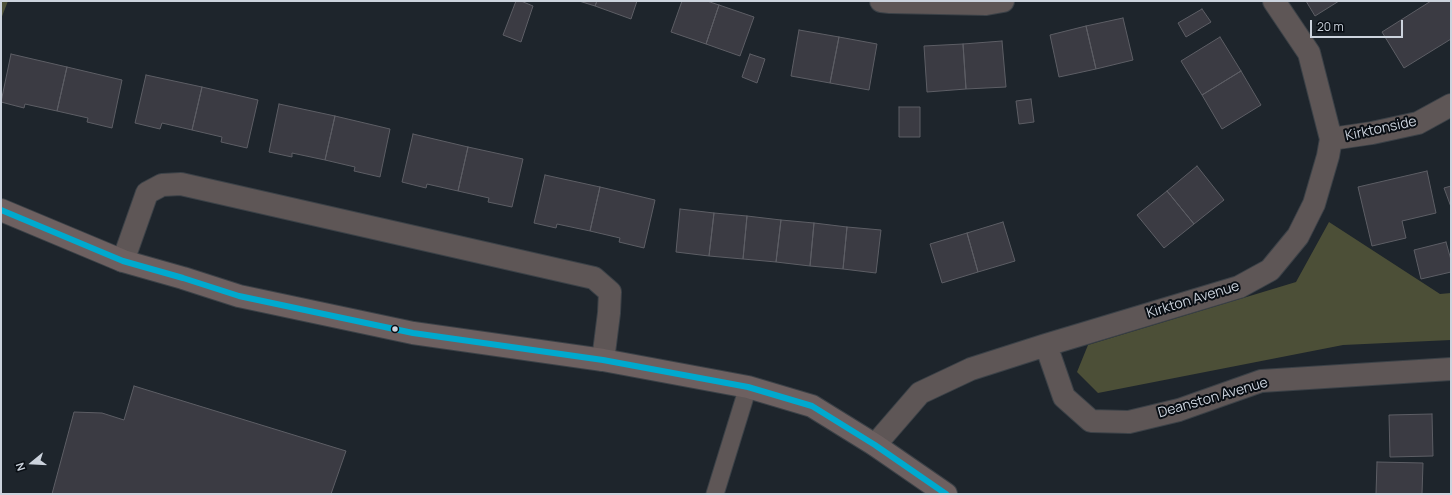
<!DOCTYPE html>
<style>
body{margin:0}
#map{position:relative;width:1452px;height:495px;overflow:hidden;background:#1e252c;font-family:Manrope,sans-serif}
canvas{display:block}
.frame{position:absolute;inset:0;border:2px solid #ccd3dd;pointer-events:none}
.north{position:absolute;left:12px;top:443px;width:40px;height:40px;-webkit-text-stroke:3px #080d13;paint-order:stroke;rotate:252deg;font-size:11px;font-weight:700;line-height:16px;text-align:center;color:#ccd3dd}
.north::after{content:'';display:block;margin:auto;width:14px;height:18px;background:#ccd3dd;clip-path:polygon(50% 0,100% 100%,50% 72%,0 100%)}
.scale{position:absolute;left:1310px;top:20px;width:93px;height:18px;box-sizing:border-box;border:2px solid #ccd3dd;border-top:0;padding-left:5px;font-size:12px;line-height:14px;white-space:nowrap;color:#ccd3dd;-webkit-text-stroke:3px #080d13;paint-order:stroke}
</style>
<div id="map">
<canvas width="1452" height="495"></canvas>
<div class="frame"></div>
<div class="north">N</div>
<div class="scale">20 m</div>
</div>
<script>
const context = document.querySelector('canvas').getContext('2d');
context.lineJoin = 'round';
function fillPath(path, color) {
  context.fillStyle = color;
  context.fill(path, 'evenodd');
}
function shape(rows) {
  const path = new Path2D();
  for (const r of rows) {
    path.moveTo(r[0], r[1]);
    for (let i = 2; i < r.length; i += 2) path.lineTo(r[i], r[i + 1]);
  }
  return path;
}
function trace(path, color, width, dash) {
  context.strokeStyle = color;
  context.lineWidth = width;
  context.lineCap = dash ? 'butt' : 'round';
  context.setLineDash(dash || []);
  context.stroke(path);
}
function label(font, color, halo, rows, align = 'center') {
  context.font = font + ' Manrope,sans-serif';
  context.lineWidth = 4;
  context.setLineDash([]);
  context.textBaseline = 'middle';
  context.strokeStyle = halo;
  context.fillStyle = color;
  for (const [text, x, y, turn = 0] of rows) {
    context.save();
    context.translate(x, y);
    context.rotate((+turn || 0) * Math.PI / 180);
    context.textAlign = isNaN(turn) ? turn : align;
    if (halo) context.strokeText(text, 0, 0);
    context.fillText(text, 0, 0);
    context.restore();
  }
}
fillPath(shape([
 [1,1,8,1,1,19],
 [1329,222,1440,294,1451,293,1451,340,1343,345,1098,393,1077,372,1088,345,1296,282]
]), '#4c4f37');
const building = shape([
 [516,1,521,1,533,6,521,42,503,35,516,1],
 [579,1,597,1,595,6,579,1],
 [597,1,637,1,631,19,595,6,597,1],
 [682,1,707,1,719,5,706,44,671,32,682,1],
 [1306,1,1339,1,1315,16,1306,1],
 [1431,1,1451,1,1451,39,1404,68,1382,32,1431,1],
 [719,5,754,17,740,56,706,44,719,5],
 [1202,9,1211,22,1186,37,1178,23,1202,9],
 [1123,18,1133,60,1096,69,1086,26,1123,18],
 [1086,26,1096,69,1059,77,1050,35,1086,26],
 [799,30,839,37,830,83,791,76,799,30],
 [839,37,877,44,869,90,830,83,839,37],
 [1220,37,1241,71,1202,95,1181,61,1220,37],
 [1002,41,1006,87,966,89,963,44,1002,41],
 [963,44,966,89,927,92,924,46,963,44],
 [11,54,67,67,57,111,25,104,24,108,1,102,11,54],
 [750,54,765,59,757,83,742,77,750,54],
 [67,67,122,80,112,128,87,122,88,118,57,111,67,67],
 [1241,71,1261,105,1222,129,1202,95,1241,71],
 [146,75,202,87,192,130,162,123,160,129,135,123,146,75],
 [202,87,258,100,247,148,221,142,222,137,192,130,202,87],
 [1031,99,1034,122,1019,124,1016,101,1031,99],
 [279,104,335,116,325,160,292,153,292,157,269,152,279,104],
 [899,107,920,107,920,137,899,137,899,107],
 [335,116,390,129,380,177,354,171,355,167,325,160,335,116],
 [413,134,468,147,458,191,427,184,426,188,402,182,413,134],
 [468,147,523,159,512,207,488,202,489,198,458,191,468,147],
 [1197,166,1224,200,1194,224,1167,191,1197,166],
 [1427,171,1436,213,1402,221,1406,238,1372,246,1358,187,1427,171],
 [545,175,600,187,590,231,557,224,556,228,534,223,545,175],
 [1451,186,1451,207,1444,188,1451,186],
 [600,187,655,200,644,248,619,242,620,238,590,231,600,187],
 [1167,191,1194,224,1164,248,1137,215,1167,191],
 [680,209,714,213,709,256,676,252,680,209],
 [714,213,747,216,743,259,709,256,714,213],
 [747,216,781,220,776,262,743,259,747,216],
 [781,220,814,223,810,266,776,262,781,220],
 [1003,222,1015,261,978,272,967,233,1003,222],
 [814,223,847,227,843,269,810,266,814,223],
 [847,227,881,230,876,273,843,269,847,227],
 [967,233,978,272,942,283,930,244,967,233],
 [1446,242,1451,260,1451,272,1421,279,1414,250,1446,242],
 [134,386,346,451,331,494,52,494,74,412,102,413,124,420,134,386],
 [1432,414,1433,456,1390,457,1389,415,1432,414],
 [1377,462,1423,463,1422,494,1376,494,1377,462]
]);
fillPath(building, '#3b3b43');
trace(building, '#5d5e65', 1);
const service = shape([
 [715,494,748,387]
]);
const minor = shape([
 [881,1,890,2,986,4,1003,1],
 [1331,139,1372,133,1418,123,1451,105],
 [123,261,147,193,162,185,181,184,594,278,610,292,609,313,603,360],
 [1046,345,1064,397,1091,421,1129,422,1179,410,1261,381,1451,369],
 [875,445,920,393,971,369,1046,345,1239,287,1270,270,1298,236,1314,204,1328,156,1331,139,1309,53,1274,1]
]);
const primary = shape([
 [1,210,123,261,183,278,239,296,413,333,603,360,748,387,812,406,875,445,946,494]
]);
trace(service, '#3b4147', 19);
trace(minor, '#3b4147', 24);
trace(primary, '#3b4147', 24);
trace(service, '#5e5656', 17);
trace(minor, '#5e5656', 22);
trace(primary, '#6d6060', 22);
trace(shape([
 [1,210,123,261,183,278,239,296,413,333,603,360,748,387,812,406,875,445,946,494]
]), '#00a9ce', 6);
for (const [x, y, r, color] of [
 [395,329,3.5,"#ccd3dd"]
]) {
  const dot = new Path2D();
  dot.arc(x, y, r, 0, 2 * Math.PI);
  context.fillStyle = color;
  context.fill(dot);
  trace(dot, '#080d13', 1.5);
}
label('14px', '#ccd3dd', '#080d13', [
 ["Kirktonside",1381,129,-12],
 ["Kirkton Avenue",1193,300,-17],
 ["Deanston Avenue",1213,398,-16]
]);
</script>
